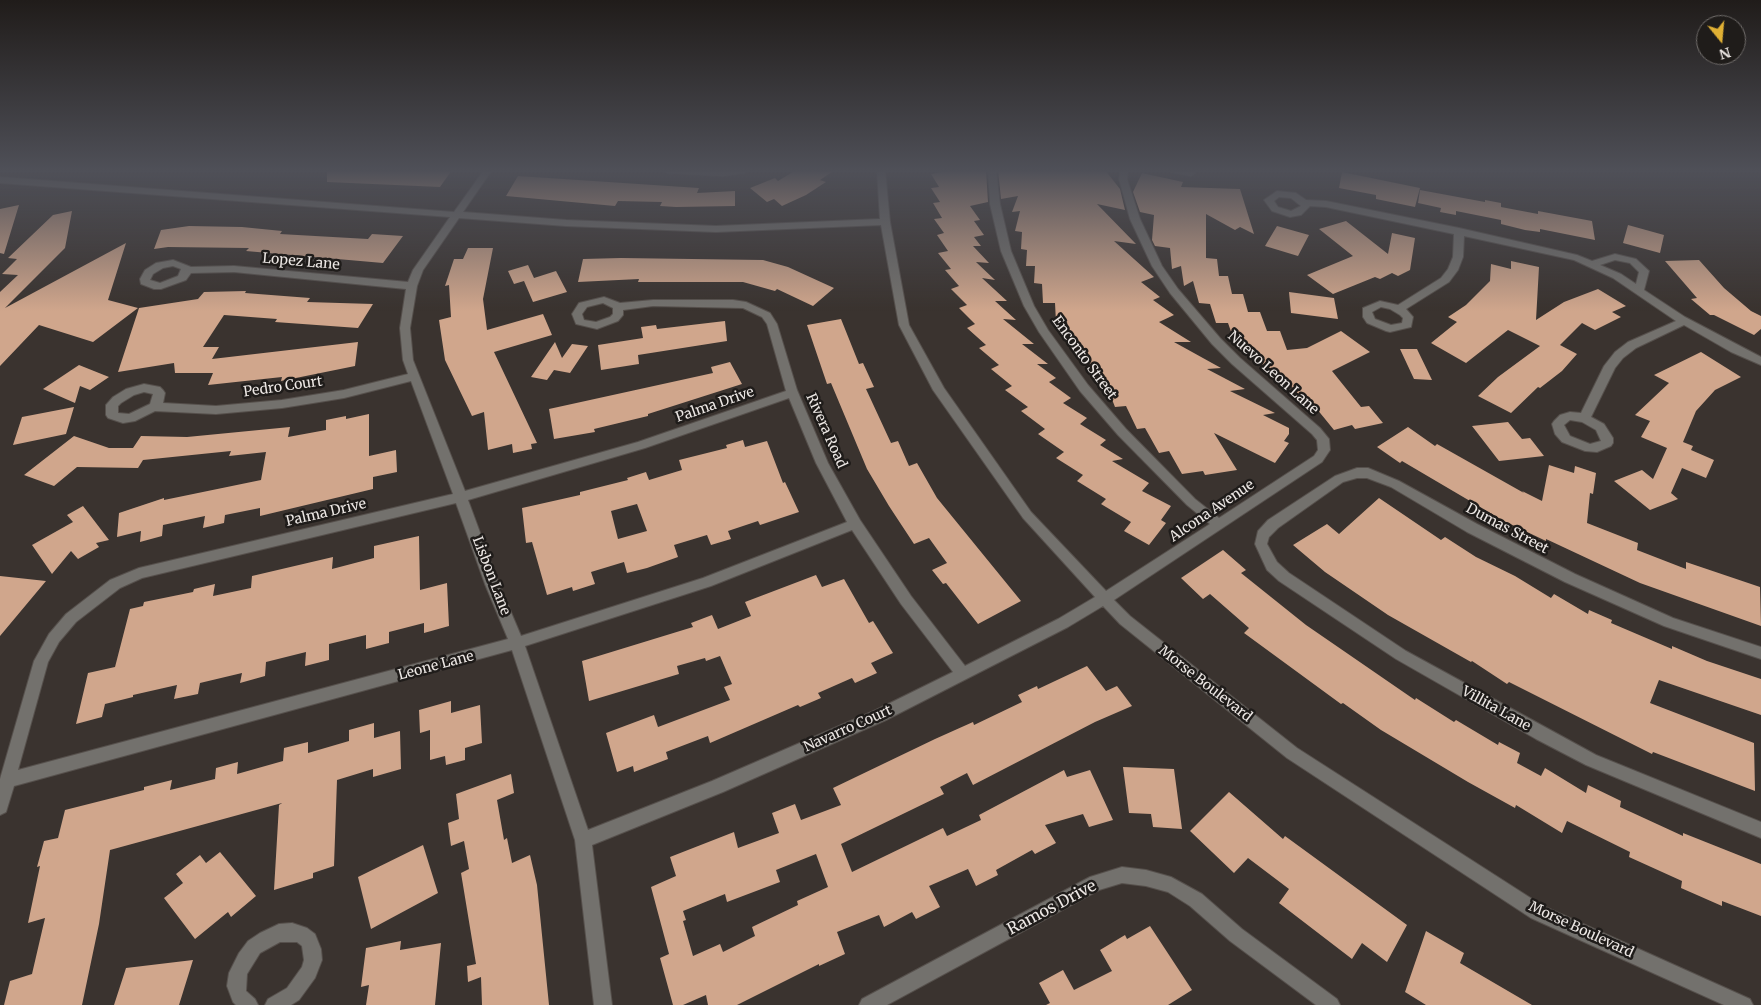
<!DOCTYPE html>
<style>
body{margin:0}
#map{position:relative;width:1761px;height:1005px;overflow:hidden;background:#3a332f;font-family:Merriweather,serif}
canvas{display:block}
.north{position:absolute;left:1696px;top:15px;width:50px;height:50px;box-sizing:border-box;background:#1f1c1a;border:1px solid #716d6b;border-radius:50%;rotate:163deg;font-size:14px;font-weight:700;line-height:20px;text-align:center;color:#ece7e4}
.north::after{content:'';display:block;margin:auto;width:18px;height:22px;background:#e0b034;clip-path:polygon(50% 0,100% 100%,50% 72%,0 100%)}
</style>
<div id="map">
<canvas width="1761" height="1005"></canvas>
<div class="north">N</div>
</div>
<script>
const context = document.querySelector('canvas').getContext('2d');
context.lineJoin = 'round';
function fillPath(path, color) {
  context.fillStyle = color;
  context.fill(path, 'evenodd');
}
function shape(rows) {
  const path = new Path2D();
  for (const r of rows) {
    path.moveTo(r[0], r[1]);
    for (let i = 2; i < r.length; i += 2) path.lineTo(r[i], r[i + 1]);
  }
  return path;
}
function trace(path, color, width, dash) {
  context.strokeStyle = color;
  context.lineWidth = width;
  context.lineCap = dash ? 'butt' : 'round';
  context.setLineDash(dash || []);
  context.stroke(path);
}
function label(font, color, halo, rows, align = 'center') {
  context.font = font + ' Merriweather,serif';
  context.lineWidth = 5;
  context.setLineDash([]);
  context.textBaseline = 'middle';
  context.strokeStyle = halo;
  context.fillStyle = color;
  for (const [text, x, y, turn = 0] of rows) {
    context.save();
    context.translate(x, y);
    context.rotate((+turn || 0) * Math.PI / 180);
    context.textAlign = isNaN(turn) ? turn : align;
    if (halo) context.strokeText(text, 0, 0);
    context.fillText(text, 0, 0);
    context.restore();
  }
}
fillPath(shape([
 [327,170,452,170,440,187,327,182],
 [796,170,835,170,820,180,826,182,806,195,782,206,774,199,767,202,750,188,775,178,778,181],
 [953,170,986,170,988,202,970,206,980,220,974,221,984,235,974,237,981,246,973,246,989,263,976,262,995,280,982,278,1007,301,995,301,1016,320,1003,319,1034,344,1022,344,1048,364,1037,364,1056,378,1049,382,1071,398,1063,403,1087,418,1080,424,1106,440,1100,445,1123,459,1112,461,1149,483,1142,491,1171,506,1161,520,1166,523,1149,545,1124,531,1131,522,1101,504,1106,499,1077,481,1083,475,1056,458,1064,452,1038,434,1045,429,1021,411,1028,407,1005,390,1012,386,991,369,999,365,979,348,986,345,967,328,975,324,959,308,967,305,951,289,959,286,945,270,951,269,938,253,948,251,937,235,944,233,934,219,942,218,933,203,940,202,931,188,939,187,931,174],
 [998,170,1105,170,1120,189,1125,210,1097,204,1136,244,1114,241,1154,277,1141,282,1160,297,1153,300,1174,315,1159,322,1191,342,1174,342,1221,368,1207,369,1245,389,1230,391,1275,413,1263,415,1289,428,1289,434,1284,441,1289,443,1275,463,1214,433,1237,470,1205,475,1203,471,1182,474,1169,451,1159,453,1145,428,1137,429,1126,406,1115,407,1106,384,1096,385,1088,358,1081,362,1075,339,1071,342,1067,322,1056,322,1055,303,1043,303,1042,284,1034,283,1035,266,1026,266,1027,250,1021,249,1022,232,1015,231,1020,211,1012,212,1018,196,1001,199],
 [1342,172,1420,188,1415,207,1376,199,1376,195,1339,188],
 [1142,173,1183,182,1181,187,1240,189,1254,234,1240,227,1235,230,1206,214,1206,258,1217,259,1219,276,1228,276,1232,294,1243,294,1248,312,1260,312,1267,331,1280,331,1287,350,1307,348,1341,331,1370,352,1332,371,1361,407,1369,406,1383,423,1355,429,1352,425,1334,430,1312,403,1308,408,1290,384,1280,386,1267,364,1257,365,1245,343,1235,343,1228,323,1216,323,1210,304,1199,303,1193,281,1184,286,1181,266,1172,269,1170,248,1155,246,1152,240,1154,215,1140,212,1133,192],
 [518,176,699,188,697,193,735,191,735,206,676,207,660,206,662,202,618,201,615,206,506,196],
 [1420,190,1485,202,1485,200,1501,203,1501,209,1501,207,1538,214,1538,211,1592,221,1595,240,1540,229,1540,232,1525,230,1501,224,1501,220,1456,211,1456,215,1440,212,1441,208,1418,203],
 [19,205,4,254,0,253,0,209],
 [72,211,65,248,5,308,126,243,108,300,138,308,93,342,39,325,0,366,0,292,18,275,2,274,17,259,8,258,53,215],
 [1346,221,1388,254,1392,233,1415,238,1410,270,1398,276,1392,273,1380,279,1375,277,1333,294,1307,275,1353,256,1319,229],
 [1628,225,1664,235,1660,253,1623,243],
 [189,226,242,227,282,231,280,234,368,239,372,234,403,236,383,263,246,251,249,248,168,247,154,249,161,230],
 [1277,226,1309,235,1298,256,1265,246],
 [468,248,493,248,483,299,487,330,543,314,552,335,494,352,537,443,531,444,532,449,513,453,512,444,488,450,484,412,472,416,445,360,439,320,451,317,449,285,445,286,454,259,463,259],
 [621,258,763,260,788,267,834,288,813,306,777,289,775,291,743,282,638,282,639,279,578,282,583,259],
 [1699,260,1724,288,1751,311,1761,316,1761,329,1754,335,1714,315,1710,315,1691,299,1697,298,1665,261],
 [1511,261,1539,267,1536,320,1564,302,1598,289,1626,306,1612,312,1621,317,1595,330,1582,323,1560,345,1577,354,1562,371,1540,388,1538,387,1511,413,1478,396,1498,377,1540,346,1508,330,1466,363,1431,343,1457,322,1448,317,1466,305,1490,281,1491,264,1511,269],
 [528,265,534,278,556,271,567,292,533,302,524,281,514,284,508,271],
 [246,291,245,293,310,298,307,302,373,304,358,328,275,322,277,319,224,315,203,347,219,347,212,359,358,342,355,366,281,381,282,377,208,385,213,373,175,373,174,363,118,372,139,308,198,299,204,292],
 [1289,292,1334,298,1338,319,1291,313],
 [841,319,859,364,863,363,874,387,866,389,891,443,898,441,909,466,917,463,937,498,1021,601,978,624,946,583,943,584,932,570,947,563,929,538,914,544,889,506,867,469,831,383,827,384,807,325],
 [725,321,727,341,638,355,639,364,601,370,598,345,643,338,641,327,656,325,657,329],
 [555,342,562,358,572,344,588,346,570,373,554,370,547,380,531,377],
 [1400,349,1417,349,1432,380,1414,379],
 [1701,352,1741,377,1715,390,1696,411,1683,442,1693,446,1691,450,1714,460,1706,478,1682,468,1671,493,1678,499,1650,510,1614,481,1642,470,1653,479,1667,448,1641,437,1650,421,1635,415,1669,383,1654,375],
 [730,362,742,384,648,414,648,416,594,429,595,432,554,439,549,409,713,373,711,367],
 [79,365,109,377,90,390,80,386,75,403,43,389],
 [74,407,66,434,13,445,22,417],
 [369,414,369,456,396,450,397,472,373,477,373,489,260,516,260,508,225,515,224,523,203,528,205,516,163,525,162,536,140,542,141,531,117,537,119,513,164,498,164,500,261,480,266,452,229,456,231,451,143,460,138,468,77,467,54,486,24,475,74,436,109,448,133,448,141,436,187,437,290,427,288,437,326,430,326,420,346,416,346,419],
 [1508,422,1522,439,1530,438,1544,456,1499,461,1472,426],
 [1408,427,1435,446,1437,444,1524,493,1522,491,1542,501,1549,465,1574,473,1575,466,1596,473,1593,494,1590,493,1587,523,1638,543,1637,550,1686,569,1686,562,1760,587,1761,626,1640,583,1546,539,1546,541,1504,521,1402,461,1400,463,1377,447],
 [743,440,745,447,767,441,783,483,785,482,799,512,760,525,758,521,728,531,731,539,711,545,707,535,674,545,678,557,647,568,627,573,624,562,591,572,595,584,573,591,572,587,547,595,532,542,526,543,522,508,580,495,580,492,628,480,627,478,646,472,649,480,682,470,679,460,727,448,726,445],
 [637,504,647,531,618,539,611,511],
 [1379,498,1441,540,1445,537,1476,557,1515,576,1551,598,1554,594,1588,614,1589,610,1612,620,1611,623,1672,649,1672,646,1707,661,1761,679,1761,715,1659,680,1650,703,1754,743,1755,791,1653,752,1652,754,1509,682,1507,684,1472,661,1471,662,1388,615,1325,572,1293,545,1327,524,1339,534],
 [83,506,109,540,96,543,99,547,78,559,71,551,52,574,32,545,73,522,67,515],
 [419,536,420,590,447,583,449,626,424,633,424,623,389,632,389,643,366,649,366,635,329,644,329,660,305,666,306,652,266,662,265,676,240,683,242,673,200,683,198,694,174,699,177,685,133,695,133,697,105,704,102,717,76,724,88,673,115,667,130,609,143,606,144,602,193,592,194,589,215,584,213,596,251,588,252,576,333,557,332,569,374,558,374,546],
 [1223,550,1246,570,1241,573,1306,625,1415,700,1416,698,1454,722,1456,720,1498,745,1499,742,1520,753,1517,763,1541,776,1545,768,1586,793,1588,785,1621,801,1620,807,1683,836,1683,833,1761,864,1761,916,1722,901,1722,906,1681,888,1682,881,1629,857,1630,852,1567,821,1562,833,1516,805,1515,808,1468,782,1381,730,1343,703,1341,704,1244,633,1249,628,1210,594,1203,599,1181,578],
 [816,575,822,587,844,579,869,623,873,621,893,653,871,663,877,673,855,683,852,678,818,693,821,698,800,707,798,705,710,743,708,736,666,752,668,759,634,772,633,766,617,772,606,733,654,715,658,727,730,700,724,687,732,684,720,656,706,661,705,658,677,666,679,674,589,701,582,661,693,627,691,623,712,615,718,629,751,616,745,602],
 [0,576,46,581,0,636],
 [1087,666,1106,691,1117,686,1132,706,1095,722,973,785,967,773,940,787,944,794,841,844,852,872,943,828,947,836,981,820,979,815,1064,770,1067,777,1090,770,1113,820,1089,827,1083,814,1045,825,1056,843,1035,854,1032,850,996,870,998,875,976,886,968,869,929,886,940,907,916,919,912,912,884,927,879,915,837,932,845,954,819,966,819,964,737,1005,708,1005,706,995,683,1005,673,1005,660,958,669,954,651,887,676,876,670,857,734,832,738,848,779,833,772,813,795,804,801,820,841,805,833,788,935,739,973,722,974,725,1022,702,1018,695,1037,686,1038,689],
 [816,854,828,887,797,901,798,905,752,927,755,936,723,952,720,944,693,956,683,921,686,920,683,911,725,894,727,902,780,882,776,870],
 [451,701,451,713,480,705,482,743,465,748,465,760,446,765,445,756,430,760,430,730,420,733,419,710],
 [374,723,374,738,400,731,401,769,373,777,373,769,337,780,334,866,313,873,313,878,274,890,279,805,282,803,110,850,99,924,82,1005,4,1005,10,981,32,974,45,918,28,923,40,866,37,867,44,841,58,838,65,810,144,790,144,787,172,780,170,790,215,779,216,768,238,762,237,774,283,761,284,748,308,742,308,753,349,741,349,730],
 [1123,767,1174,769,1182,829,1153,827,1151,814,1129,813],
 [511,774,514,793,497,800,504,840,507,838,512,863,530,855,537,885,549,1005,482,1005,481,977,468,982,467,966,476,964,461,873,469,869,464,841,451,846,448,823,459,819,456,794],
 [1229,792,1283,839,1285,836,1407,925,1387,962,1362,943,1352,959,1279,903,1289,889,1248,858,1234,873,1190,831],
 [423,845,438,893,371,929,358,877],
 [220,852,256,896,231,917,228,912,195,939,164,898,183,883,176,874,200,855,206,863],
 [1150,926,1192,990,1168,1005,1046,1005,1050,1003,1039,983,1063,970,1074,990,1112,971,1100,950,1125,935,1127,939],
 [1426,931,1464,953,1460,963,1532,1005,1426,1005,1405,992],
 [401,941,400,950,441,943,435,1005,366,1005,369,985,361,987,366,948],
 [193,960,179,1005,114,1005,126,968]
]), '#d0a68c');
const minor = shape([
 [484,170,492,170,463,212,566,220,716,226,880,219,877,170,885,170,890,222,909,325,944,388,1031,512,1106,591,1210,524,1187,505,1118,435,1080,391,1039,332,1024,306,1001,251,990,204,988,170,996,170,1000,204,1011,251,1034,306,1048,330,1088,385,1126,429,1195,499,1219,518,1314,456,1318,450,1317,440,1312,434,1232,364,1212,344,1170,293,1152,266,1130,219,1119,179,1120,170,1128,170,1127,179,1140,219,1162,266,1178,289,1220,338,1240,358,1320,428,1329,439,1330,450,1322,462,1114,600,1130,616,1297,748,1543,906,1750,999,1753,1005,1724,1005,1531,918,1287,758,1120,624,1103,606,1068,627,886,720,723,792,592,845,612,1005,594,1005,575,840,512,650,14,786,6,812,0,815,0,779,34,661,49,634,66,614,110,580,139,568,453,494,411,381,344,398,282,408,216,414,155,411,135,421,123,423,108,418,106,415,106,405,113,397,126,389,144,384,160,387,163,390,165,393,163,403,216,406,282,400,344,390,408,374,403,360,400,328,406,289,234,272,191,273,186,280,161,289,154,289,141,284,140,279,145,270,156,263,173,260,191,267,234,266,408,282,413,270,450,217,0,183,0,177,454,212,484,170],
 [459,218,566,226,716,232,881,225,899,325,933,390,1023,518,1095,597,1058,619,965,666,911,596,860,520,828,463,797,390,777,324,770,313,746,302,733,300,653,300,620,303,604,297,579,303,572,314,576,324,597,329,618,321,623,315,623,310,653,306,743,308,762,317,767,324,786,391,638,442,465,491,413,360,410,328,417,286,423,270,459,218],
 [173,266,181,269,178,276,160,283,150,280,153,274,163,268,173,266],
 [603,303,613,308,613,314,610,317,596,322,584,320,582,314,587,307,603,303],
 [144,392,153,394,150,404,129,414,118,413,118,406,121,403,134,395,144,392],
 [789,398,816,463,847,522,703,578,521,636,499,584,468,500,645,448,789,398],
 [456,503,485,584,508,639,18,770,48,662,59,642,76,622,120,588,142,578,456,503],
 [852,530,901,604,953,672,876,710,712,781,588,830,525,646,711,586,852,530],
 [664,170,748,170,744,173,723,176,668,173,664,170],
 [1170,170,1188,170,1195,173,1191,176,1171,172,1170,170],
 [1277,191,1296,193,1306,200,1326,201,1459,228,1577,255,1592,261,1615,254,1636,259,1649,271,1644,290,1685,317,1761,357,1761,365,1731,352,1684,325,1636,348,1623,358,1615,368,1591,417,1604,424,1613,438,1613,443,1611,446,1597,452,1585,451,1562,442,1555,434,1552,424,1554,421,1560,415,1570,412,1581,413,1604,366,1615,352,1628,342,1676,321,1613,278,1574,260,1464,236,1463,257,1458,270,1449,282,1406,309,1413,317,1411,327,1390,332,1386,331,1367,323,1363,317,1363,308,1380,301,1398,305,1441,278,1448,269,1453,257,1454,234,1326,207,1310,206,1301,215,1290,217,1272,211,1264,200,1277,191],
 [1279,197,1291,198,1301,206,1291,211,1278,207,1274,201,1279,197],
 [1615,260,1630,263,1639,272,1636,284,1621,274,1600,265,1615,260],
 [1381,307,1390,309,1400,315,1403,318,1402,323,1391,325,1375,319,1372,312,1381,307],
 [1570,420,1582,422,1596,430,1601,441,1590,444,1570,436,1564,425,1570,420],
 [1357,468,1368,468,1399,481,1477,524,1575,574,1673,618,1761,647,1761,659,1664,626,1565,582,1467,532,1391,487,1367,478,1357,478,1343,482,1278,528,1269,537,1267,544,1277,562,1289,573,1406,651,1596,755,1761,822,1761,838,1586,765,1536,739,1396,659,1279,581,1267,570,1255,544,1258,531,1268,520,1335,476,1357,468],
 [1122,867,1146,870,1171,877,1202,894,1242,929,1337,999,1340,1005,1316,1005,1230,941,1190,906,1168,892,1146,886,1122,883,1099,890,887,1005,859,1005,862,999,1090,877,1122,867],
 [292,923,307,928,315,934,321,949,322,960,315,978,299,1000,291,1005,265,1005,268,999,287,988,302,967,304,960,302,946,297,942,280,942,260,953,247,974,246,991,255,999,258,1005,236,1005,233,1002,227,986,229,973,239,953,248,941,260,933,279,924,292,923]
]);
trace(minor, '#56504c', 2);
fillPath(minor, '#73716d');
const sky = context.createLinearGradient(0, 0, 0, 311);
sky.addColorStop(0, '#201c1a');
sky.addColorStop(0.55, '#4f5058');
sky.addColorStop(1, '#4f505800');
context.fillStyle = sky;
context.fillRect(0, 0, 1761, 311);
label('14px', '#ece7e4', '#1f1c1a', [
 ["Lopez Lane",301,262,5],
 ["Enconto Street",1084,358,54],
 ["Nuevo Leon Lane",1273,373,42],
 ["Pedro Court",283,387,-8],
 ["Palma Drive",715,405,-19],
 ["Rivera Road",826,431,66],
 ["Alcona Avenue",1212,511,-34],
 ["Palma Drive",326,513,-13],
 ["Dumas Street",1507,529,28],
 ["Lisbon Lane",491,576,69],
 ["Leone Lane",436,666,-15],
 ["Morse Boulevard",1205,684,38],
 ["Villita Lane",1496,709,29],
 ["Navarro Court",848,729,-24],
 ["Morse Boulevard",1581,930,25]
]);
label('16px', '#ece7e4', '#1f1c1a', [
 ["Ramos Drive",1052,908,-28]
]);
</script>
